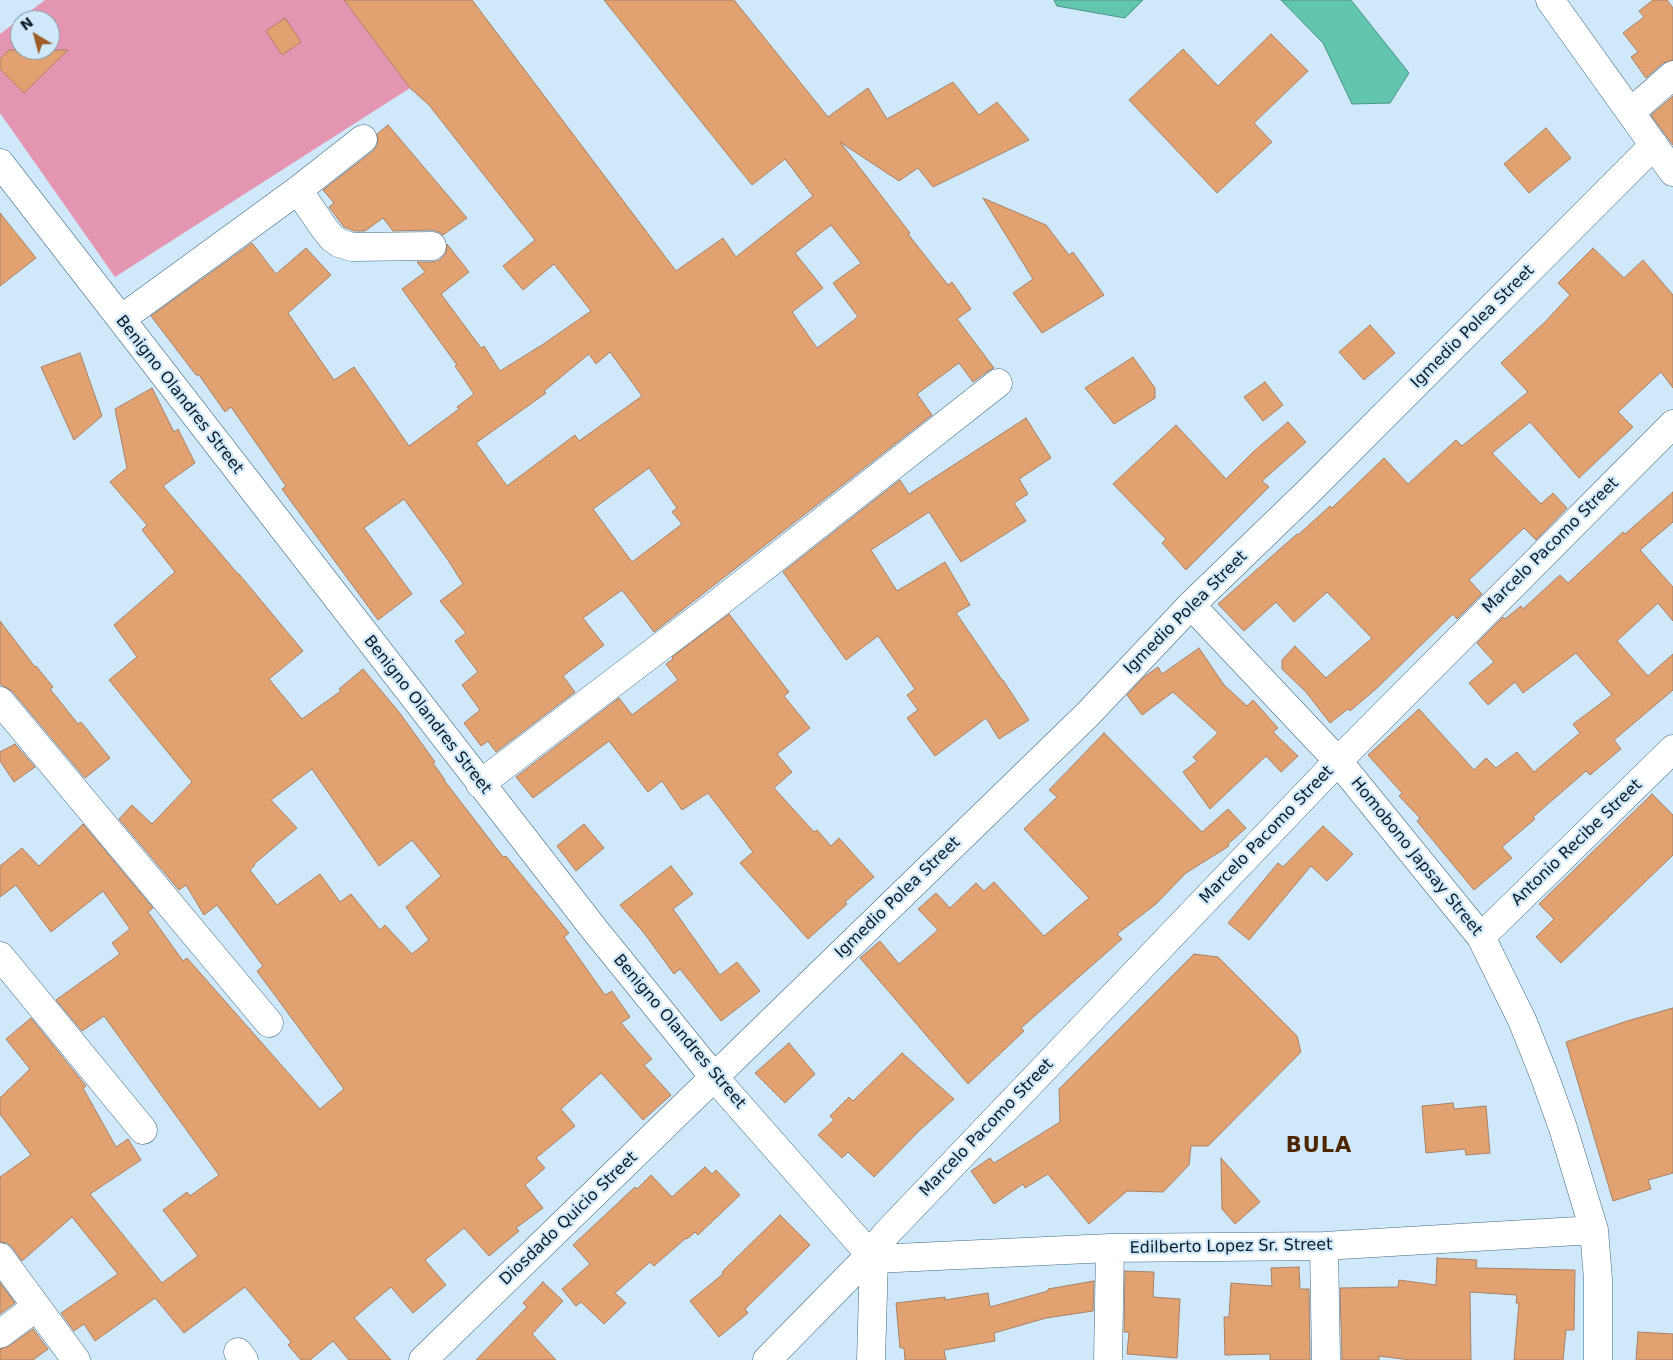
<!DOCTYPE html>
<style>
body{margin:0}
#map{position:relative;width:1673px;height:1360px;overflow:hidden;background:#cfe9fa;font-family:"DejaVu Sans",sans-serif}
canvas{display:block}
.north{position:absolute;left:10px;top:10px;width:50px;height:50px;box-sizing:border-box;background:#cfe9fa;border:1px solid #8197a5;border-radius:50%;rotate:323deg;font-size:14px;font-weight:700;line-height:20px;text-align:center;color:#0b1c26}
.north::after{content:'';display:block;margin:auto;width:18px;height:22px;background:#9e5d28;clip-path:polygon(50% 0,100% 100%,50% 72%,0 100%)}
</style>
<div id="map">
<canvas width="1673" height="1360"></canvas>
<div class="north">N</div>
</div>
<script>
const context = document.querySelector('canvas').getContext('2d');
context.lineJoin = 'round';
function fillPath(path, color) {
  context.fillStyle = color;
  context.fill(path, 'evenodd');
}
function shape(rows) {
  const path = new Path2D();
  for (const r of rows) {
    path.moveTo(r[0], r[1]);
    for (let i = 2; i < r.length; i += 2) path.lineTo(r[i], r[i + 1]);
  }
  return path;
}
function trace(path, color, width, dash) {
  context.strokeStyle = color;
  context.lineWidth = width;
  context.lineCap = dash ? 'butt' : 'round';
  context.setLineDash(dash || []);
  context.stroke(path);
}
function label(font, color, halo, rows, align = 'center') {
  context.font = font + ' "DejaVu Sans",sans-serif';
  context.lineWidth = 4.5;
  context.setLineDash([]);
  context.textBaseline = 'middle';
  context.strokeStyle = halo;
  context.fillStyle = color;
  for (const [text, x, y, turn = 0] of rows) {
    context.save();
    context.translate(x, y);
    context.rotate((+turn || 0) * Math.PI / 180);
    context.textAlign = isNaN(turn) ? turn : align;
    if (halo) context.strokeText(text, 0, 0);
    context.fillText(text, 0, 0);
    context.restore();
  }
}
fillPath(shape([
 [45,0,344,0,410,88,115,277,0,113,0,34],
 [20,20,50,20,50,50,20,50]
]), '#e495b2');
const water = shape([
 [1054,0,1143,0,1125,18,1057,6,1054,0],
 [1281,0,1351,0,1409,73,1390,103,1352,104,1323,43,1281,0]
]);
fillPath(water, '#62c6af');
trace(water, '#489386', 1);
const building = shape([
 [344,0,472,0,676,271,723,238,736,257,813,196,785,159,752,185,604,0,734,0,828,117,868,88,887,119,953,82,979,115,997,102,1029,140,933,187,918,168,899,181,840,142,910,233,908,234,948,285,952,282,971,309,957,319,994,368,988,371,973,382,959,363,917,394,932,415,654,632,622,590,583,618,604,645,563,676,575,692,496,752,488,741,481,746,464,723,480,710,462,685,478,672,455,641,466,633,440,601,463,584,448,560,404,499,364,528,412,594,378,620,282,489,286,486,231,407,225,412,199,375,196,375,151,316,252,243,276,274,306,248,331,275,288,313,334,380,354,367,409,446,459,409,457,407,474,394,455,366,457,365,402,289,425,272,417,262,432,262,440,260,446,253,447,244,469,272,441,294,481,348,484,346,500,371,542,345,591,311,554,264,523,290,503,266,535,240,429,105,410,88,344,0],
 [831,225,861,263,833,283,858,317,817,348,792,312,823,288,795,253,831,225],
 [610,352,642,396,579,441,575,435,507,486,476,443,546,393,544,391,589,354,596,364,610,352],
 [649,468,677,508,672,512,682,524,632,562,593,509,649,468],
 [1653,0,1667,0,1673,8,1673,60,1663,63,1646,78,1631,57,1638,52,1623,33,1644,17,1639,11,1653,0],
 [285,18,301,42,282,55,266,31,285,18],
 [1271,34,1308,71,1254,123,1272,142,1217,193,1129,100,1183,49,1218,86,1271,34],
 [9,50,68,50,24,93,0,69,0,59,9,50],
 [1673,96,1673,145,1651,115,1673,96],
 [388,125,467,218,443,235,439,232,432,230,393,231,383,218,365,231,354,231,344,227,329,207,334,203,323,190,373,151,378,144,377,134,388,125],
 [1546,128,1571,158,1529,193,1504,164,1546,128],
 [983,198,1046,225,1069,255,1073,252,1104,295,1042,333,1013,293,1033,279,983,198],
 [0,213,36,258,0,286,0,213],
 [1593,248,1624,278,1643,260,1673,295,1673,388,1661,372,1618,412,1633,427,1579,478,1530,422,1492,453,1541,504,1553,493,1567,508,1536,540,1524,528,1469,580,1482,594,1457,619,1453,614,1377,688,1350,711,1348,709,1330,723,1306,692,1282,669,1282,660,1295,646,1326,678,1372,638,1327,592,1294,622,1276,602,1244,631,1218,604,1297,534,1298,535,1330,506,1332,508,1384,458,1408,484,1456,440,1462,446,1528,392,1501,363,1545,322,1570,295,1558,283,1593,248],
 [1370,325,1395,353,1364,380,1339,352,1370,325],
 [80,353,102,416,74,440,41,367,80,353],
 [1133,357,1155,388,1155,398,1114,424,1085,388,1133,357],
 [1265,382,1283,405,1263,421,1244,397,1265,382],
 [152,388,174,432,178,429,195,463,163,486,238,574,239,574,303,651,269,679,302,719,341,691,339,689,363,669,399,712,435,762,433,763,445,780,444,780,503,857,506,856,569,933,564,937,605,995,612,991,630,1017,621,1023,652,1059,644,1065,671,1095,643,1120,601,1073,561,1109,575,1126,536,1158,545,1168,525,1185,543,1208,516,1228,519,1231,489,1256,464,1228,425,1260,446,1285,413,1313,391,1287,354,1318,391,1360,349,1360,333,1341,310,1360,301,1360,288,1345,291,1342,245,1287,184,1333,155,1298,95,1341,84,1324,74,1331,61,1313,118,1274,72,1217,22,1261,12,1247,7,1243,0,1242,0,1177,31,1155,0,1114,0,1098,30,1069,6,1039,31,1018,86,1086,83,1088,116,1147,128,1139,141,1160,90,1194,162,1283,198,1256,163,1210,187,1192,190,1196,219,1175,104,1016,82,1031,56,1000,120,954,112,943,130,929,103,891,51,932,16,885,0,897,0,866,22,848,39,866,83,824,153,908,148,912,183,961,187,958,320,1109,344,1089,257,971,263,966,217,905,204,915,186,885,179,890,119,819,132,805,152,824,192,782,109,680,137,657,114,625,175,572,142,530,147,525,110,482,127,468,115,409,152,388],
 [312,769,379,866,412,840,441,876,406,907,429,940,412,954,385,925,380,930,351,894,340,902,320,874,277,905,250,870,255,865,254,864,297,828,271,800,312,769],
 [1026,418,1051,458,1019,479,1028,494,1014,503,1026,521,961,562,929,512,871,550,897,591,945,562,970,605,956,613,1002,680,1003,680,1029,720,999,739,986,718,935,756,907,718,918,710,907,695,915,689,878,636,846,660,783,572,900,480,909,494,1026,418],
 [1288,422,1306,442,1262,481,1269,487,1186,570,1162,543,1166,539,1113,484,1176,425,1226,479,1253,452,1288,422],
 [1673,492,1673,522,1640,550,1673,587,1673,621,1658,603,1617,641,1648,676,1673,654,1673,690,1614,740,1621,749,1590,775,1586,771,1533,817,1535,819,1502,847,1512,858,1474,890,1417,821,1420,818,1399,796,1402,793,1368,755,1419,709,1474,770,1486,758,1496,768,1517,752,1534,772,1580,733,1573,724,1612,695,1576,653,1523,693,1515,682,1488,705,1469,683,1494,662,1477,643,1503,617,1505,619,1521,606,1523,609,1560,575,1568,583,1623,532,1625,534,1673,492],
 [729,614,789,692,784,696,810,728,777,754,792,772,774,788,814,832,817,830,831,846,839,838,874,877,845,902,847,904,808,939,740,863,753,852,708,793,682,810,662,781,648,792,609,741,533,798,516,777,619,698,632,715,678,680,666,664,673,659,672,657,729,614],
 [0,621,35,667,36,666,53,687,50,689,78,724,81,722,110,758,85,778,12,691,0,684,0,621],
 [1199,648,1224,685,1247,706,1253,700,1278,728,1273,732,1298,756,1281,772,1266,756,1210,809,1183,772,1197,761,1193,757,1218,733,1173,692,1142,715,1127,695,1144,677,1158,667,1162,674,1199,648],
 [1104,733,1202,832,1228,809,1246,828,1228,844,1229,846,1186,873,1156,904,1117,934,1122,939,1021,1028,1024,1031,968,1084,860,958,880,941,899,964,938,930,918,909,936,893,950,908,976,883,984,891,994,882,1044,936,1089,898,1024,829,1057,797,1049,790,1104,733],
 [15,744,35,767,14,782,0,761,0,752,15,744],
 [1652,794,1673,815,1673,855,1561,963,1536,937,1554,919,1539,904,1652,794],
 [584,824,604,848,576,871,557,846,584,824],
 [1323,826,1353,854,1327,881,1311,866,1249,940,1228,923,1278,863,1283,867,1323,826],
 [671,866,693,894,673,909,720,975,737,962,760,991,721,1021,680,969,674,974,644,933,620,905,671,866],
 [1194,954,1218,957,1297,1036,1301,1052,1208,1146,1191,1146,1189,1165,1163,1192,1127,1191,1089,1224,1048,1174,1025,1188,1023,1184,994,1204,971,1171,990,1158,994,1163,1060,1122,1059,1089,1194,954],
 [1673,1008,1673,1173,1648,1180,1651,1189,1613,1201,1566,1042,1627,1021,1673,1008],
 [789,1043,815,1074,785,1103,755,1073,789,1043],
 [902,1053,954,1099,920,1130,874,1177,848,1152,842,1158,818,1135,834,1120,830,1116,849,1097,853,1101,902,1053],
 [1453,1103,1454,1109,1486,1106,1490,1153,1466,1155,1465,1149,1426,1153,1422,1106,1453,1103],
 [1221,1158,1260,1202,1235,1224,1222,1209,1221,1158],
 [705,1167,712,1174,716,1170,740,1195,698,1235,695,1232,687,1239,686,1238,654,1266,650,1262,615,1293,626,1303,604,1324,581,1302,576,1306,562,1289,590,1264,573,1245,635,1187,637,1189,651,1175,672,1197,705,1167],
 [780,1215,810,1245,745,1309,748,1313,719,1337,690,1301,723,1274,722,1272,780,1215],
 [1437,1258,1477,1260,1476,1268,1575,1270,1574,1330,1566,1330,1563,1360,1514,1360,1519,1303,1516,1303,1517,1295,1470,1292,1471,1360,1410,1360,1379,1356,1379,1360,1342,1360,1340,1288,1398,1287,1399,1280,1436,1285,1437,1258],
 [1299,1267,1300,1289,1309,1289,1310,1360,1270,1360,1270,1354,1225,1355,1224,1317,1229,1317,1231,1283,1272,1286,1271,1268,1299,1267],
 [1125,1271,1154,1272,1153,1297,1180,1299,1177,1358,1127,1354,1129,1332,1124,1332,1125,1271],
 [1094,1281,1093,1311,1046,1318,994,1333,995,1341,944,1350,946,1360,905,1360,904,1348,900,1348,896,1303,945,1297,945,1300,988,1293,990,1307,1048,1291,1048,1289,1094,1281],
 [543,1282,563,1301,532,1334,556,1360,476,1360,527,1307,523,1303,543,1282],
 [0,1283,15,1303,0,1314,0,1283],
 [33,1329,48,1349,33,1360,0,1360,0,1349,9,1346,33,1329],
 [1638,1332,1673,1334,1673,1360,1636,1360,1638,1332]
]);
fillPath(building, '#e2a171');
trace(building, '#a78167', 1);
const minor = shape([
 [1550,0,1673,172],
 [1631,112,1673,75],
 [0,163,594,929,714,1077,874,1259,1110,1248,1324,1246,1594,1230],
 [298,190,324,228,332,238,339,243,352,247,432,246],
 [121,319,298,190,363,139],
 [1191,605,1338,761,1481,937,1522,1020,1544,1075,1563,1128,1594,1230,1598,1279,1598,1360],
 [0,701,269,1023],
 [480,784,717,604,998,383],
 [1481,937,1673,749],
 [0,956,143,1130],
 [1324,1246,1326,1360],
 [0,1257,76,1360],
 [0,1334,36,1307],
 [238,1352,244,1360],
 [423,1360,1088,714,1191,605,1306,494,1654,145],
 [767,1360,862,1263,887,1233,1338,761,1673,424],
 [871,1360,874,1259],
 [1108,1360,1110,1248]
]);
trace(minor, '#416a83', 29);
trace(minor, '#fff', 28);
label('16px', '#0b1c26', '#cfe9fa', [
 ["Igmedio Polea Street",1473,327,-45],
 ["Benigno Olandres Street",179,395,52],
 ["Marcelo Pacomo Street",1551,546,-45],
 ["Igmedio Polea Street",1186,613,-45],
 ["Benigno Olandres Street",427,715,52],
 ["Marcelo Pacomo Street",1267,835,-46],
 ["Antonio Recibe Street",1577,843,-44],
 ["Homobono Japsay Street",1416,857,51],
 ["Igmedio Polea Street",898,898,-44],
 ["Benigno Olandres Street",679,1032,50],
 ["Marcelo Pacomo Street",987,1128,-46],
 ["Diosdado Quicio Street",569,1219,-44],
 ["Edilberto Lopez Sr. Street",1231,1247,-1]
]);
context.letterSpacing = '1px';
label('bold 21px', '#4f2500', '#cfe9fa', [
 ["BULA",1319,1147]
]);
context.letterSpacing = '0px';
</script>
